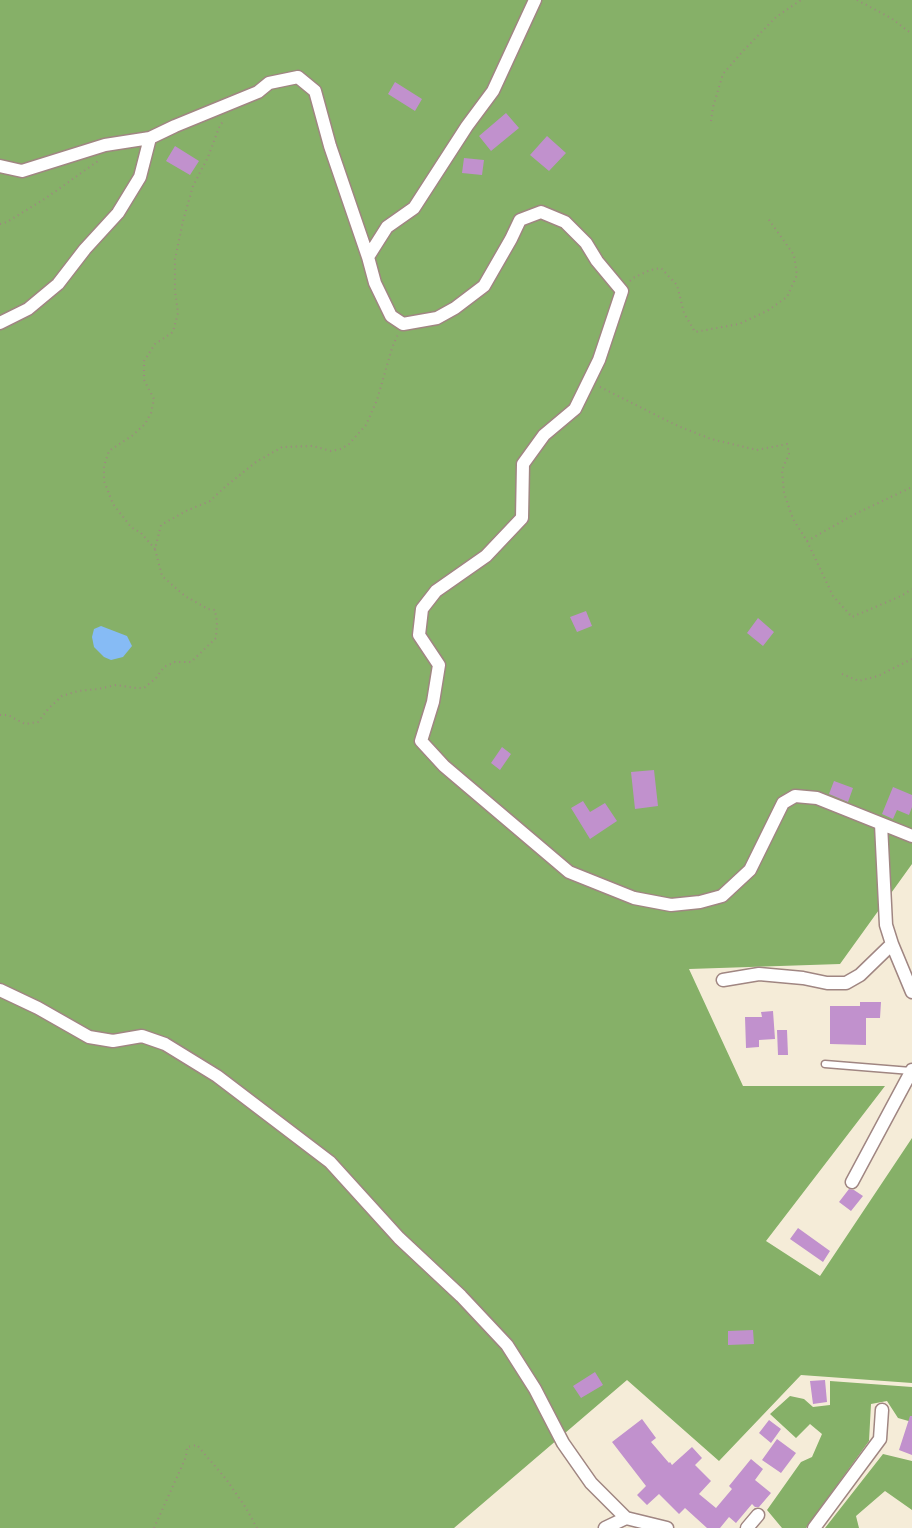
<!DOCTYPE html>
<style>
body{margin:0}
canvas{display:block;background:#f5ecd8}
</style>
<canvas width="912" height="1528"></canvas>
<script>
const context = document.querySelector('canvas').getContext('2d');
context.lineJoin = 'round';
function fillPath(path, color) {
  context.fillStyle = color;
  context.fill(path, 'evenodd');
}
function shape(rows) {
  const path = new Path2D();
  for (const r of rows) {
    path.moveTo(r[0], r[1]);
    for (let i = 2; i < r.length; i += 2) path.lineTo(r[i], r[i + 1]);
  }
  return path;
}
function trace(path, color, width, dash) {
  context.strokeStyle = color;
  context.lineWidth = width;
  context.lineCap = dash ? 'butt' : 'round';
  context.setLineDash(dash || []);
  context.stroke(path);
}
fillPath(shape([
 [0,0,912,0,912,864,840,964,689,969,743,1086,885,1086,766,1241,820,1276,912,1138,912,1383,801,1375,719,1461,627,1380,454,1528,0,1528],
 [830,1381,912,1387,912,1422,898,1418,887,1401,871,1404,869,1441,806,1528,782,1528,767,1510,801,1462,812,1457,822,1434,810,1424,796,1438,770,1414,790,1396,804,1399,813,1407,830,1405],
 [883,1454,912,1461,912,1510,885,1491,856,1516,859,1528,825,1528]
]), '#86b068');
fillPath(shape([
 [101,626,127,636,132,646,123,657,111,660,104,657,94,647,92,637,94,629]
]), '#86bbf5');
fillPath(shape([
 [395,82,422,99,415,111,388,94],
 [506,113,519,128,491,151,479,136],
 [547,136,566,153,549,171,530,155],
 [175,146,199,161,190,175,166,161],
 [464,158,484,160,482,175,462,173],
 [586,611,592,626,577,632,570,617],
 [758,618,774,632,763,646,747,633],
 [502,747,511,754,500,770,491,763],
 [654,770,658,806,635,809,631,772],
 [834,781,853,788,848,802,829,794],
 [893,787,912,795,912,807,909,815,897,810,893,819,882,814],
 [583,801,590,812,605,803,617,821,590,839,571,808],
 [860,1002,881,1002,880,1018,866,1018,866,1045,830,1044,830,1006,860,1006],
 [773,1011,775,1039,759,1040,759,1047,746,1048,745,1017,762,1017,761,1012],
 [777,1030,787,1030,788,1055,778,1055],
 [849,1189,854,1190,863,1196,851,1211,839,1202],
 [798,1228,830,1251,823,1262,790,1239],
 [753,1330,754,1344,728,1345,728,1331],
 [595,1372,603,1385,581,1398,573,1386],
 [825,1380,827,1402,813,1404,810,1381],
 [910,1416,912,1416,912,1455,899,1450],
 [642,1419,656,1438,651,1442,669,1463,670,1462,672,1465,692,1447,702,1458,695,1465,711,1481,699,1494,716,1508,732,1489,729,1486,751,1459,763,1469,755,1480,771,1493,759,1507,755,1507,752,1504,736,1523,729,1517,720,1528,707,1528,685,1508,679,1514,659,1494,647,1505,637,1495,646,1486,612,1442],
 [769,1420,781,1429,771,1443,759,1433],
 [777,1439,796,1453,781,1473,762,1460]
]), '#c191cd');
const lane = shape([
 [825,1064,911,1071]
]);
const street = shape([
 [0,166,22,171,105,145,150,138,175,126,258,92,269,83,298,77,315,91,330,146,368,257,375,283,391,316,403,324,437,318,455,308,484,286,511,239,520,220,541,212,565,222,586,243,597,261,622,291,599,360,575,409,544,435,523,464,522,518,486,556,436,591,422,609,419,635,439,665,433,702,421,741,444,766,569,872,634,898,671,905,700,902,722,896,750,870,783,803,795,796,817,798,912,836],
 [368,257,387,227,414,208,467,126,493,91,535,0],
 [0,323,28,309,58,284,85,249,118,213,140,177,150,138],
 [881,824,886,925,892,944,912,992],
 [723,980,759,974,803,978,827,983,846,983,860,975,892,944],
 [0,990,38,1008,89,1037,113,1041,142,1036,165,1044,217,1076,330,1162,399,1238,461,1296,507,1345,535,1389,563,1443,591,1483,626,1518,667,1528],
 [852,1182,912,1070],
 [605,1528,626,1518],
 [747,1528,758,1515],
 [814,1528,880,1439,882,1410]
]);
trace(lane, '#a08682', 9);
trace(street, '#a08682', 15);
trace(shape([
 [857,0,891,18,912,34],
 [711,121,713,107,723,74,743,51,776,17,801,0],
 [0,224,7,222,46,198,98,161],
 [630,281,633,278,650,270,661,268,677,285,684,313,695,332,739,324,767,311,787,297,797,275,794,255,767,217],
 [600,387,678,426,711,439,757,450,787,444,789,454,782,470,784,493,793,519,807,541,833,596,852,617,901,596,912,589],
 [807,541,855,514,912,487],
 [155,549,141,533,131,527,113,504,104,481,104,466,109,451,133,435,145,424,151,413,154,399,144,380,144,361,155,344,173,332,178,313,175,291,175,259,183,221,193,186,208,157,220,125,225,120],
 [842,674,859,681,878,676,912,659],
 [0,715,8,715,25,724,38,722,49,708,62,696,78,691,98,689,116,685,136,688,144,688,156,678,164,667,175,662,191,662,216,638,217,622,215,610,208,609,185,596,162,576,155,549,161,525,186,511,210,501,226,486,256,462,282,447,313,446,331,451,341,449,349,444,366,425,377,400,392,348,398,334],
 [154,1528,186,1457,187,1447,197,1445,226,1479,246,1508,257,1528]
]), '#a08682', 2, [1, 4]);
trace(lane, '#fff', 6);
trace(street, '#fff', 12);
</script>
